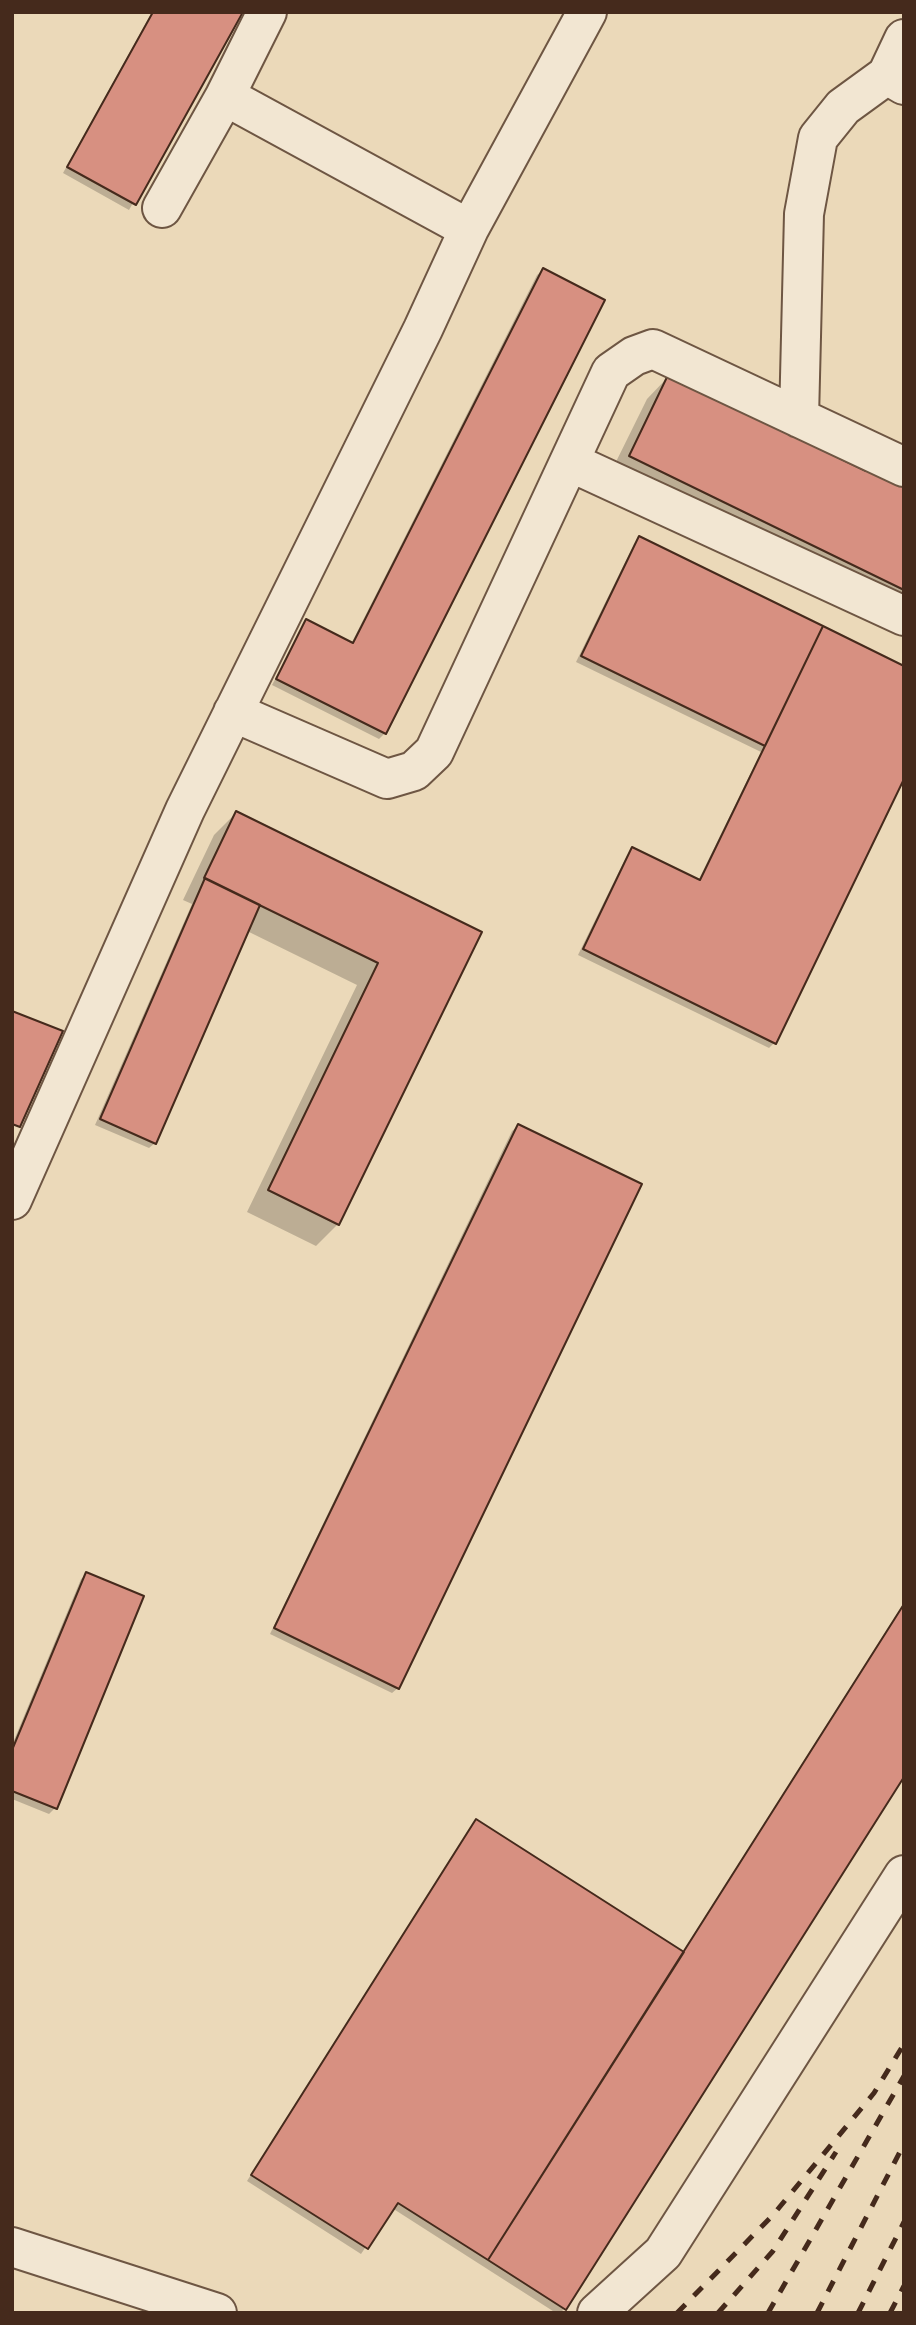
<!DOCTYPE html>
<style>
body{margin:0}
#map{position:relative;width:916px;height:2325px;overflow:hidden;background:#ebd9b9;font-family:"Old Standard TT",serif}
canvas{display:block}
.frame{position:absolute;inset:0;border:14px solid #452a1c;pointer-events:none}
</style>
<div id="map">
<canvas width="916" height="2325"></canvas>
<div class="frame"></div>
</div>
<script>
const context = document.querySelector('canvas').getContext('2d');
context.lineJoin = 'round';
function fillPath(path, color) {
  context.fillStyle = color;
  context.fill(path, 'evenodd');
}
function shape(rows) {
  const path = new Path2D();
  for (const r of rows) {
    path.moveTo(r[0], r[1]);
    for (let i = 2; i < r.length; i += 2) path.lineTo(r[i], r[i + 1]);
  }
  return path;
}
function trace(path, color, width, dash) {
  context.strokeStyle = color;
  context.lineWidth = width;
  context.lineCap = dash ? 'butt' : 'round';
  context.setLineDash(dash || []);
  context.stroke(path);
}
fillPath(shape([
 [152,12,241,12,129,210,63,173],
 [543,270,603,301,385,733,379,739,272,685,307,621,351,644,537,275],
 [668,377,861,471,875,457,904,472,904,622,608,478,647,399],
 [639,538,904,668,774,1043,769,1048,578,955,627,855,633,849,698,881,761,752,576,662,634,544],
 [236,813,480,933,338,1224,316,1246,247,1212,357,985,247,931,155,1143,149,1148,95,1125,192,904,183,900,214,835],
 [518,1126,398,1688,392,1693,270,1634,512,1131],
 [87,1574,142,1597,55,1808,49,1814,12,1799,12,1745,81,1579],
 [904,1603,904,1773,561,2313,556,2313,392,2208,361,2254,247,2181,476,1822,682,1953]
]), '#0003');
const building = shape([
 [153,12,243,12,136,205,67,167,153,12],
 [543,268,605,300,386,734,276,679,306,619,353,643,543,268],
 [668,375,866,471,874,455,904,470,904,590,629,456,668,375],
 [639,536,823,626,765,746,581,656,639,536],
 [823,626,904,666,904,779,776,1044,583,949,632,847,700,880,823,626],
 [236,811,482,932,339,1225,268,1190,378,963,204,878,236,811],
 [205,878,260,905,156,1144,100,1119,205,878],
 [12,1011,63,1031,20,1127,12,1124,12,1011],
 [518,1124,642,1184,399,1689,274,1628,518,1124],
 [86,1572,144,1596,57,1809,12,1791,12,1750,86,1572],
 [904,1604,904,1777,566,2310,488,2260,904,1604],
 [476,1819,684,1952,488,2260,398,2203,368,2249,251,2175,476,1819]
]);
fillPath(building, '#d79081');
trace(building, '#452a1c', 2);
const minor = shape([
 [887,75,904,39],
 [225,96,267,12],
 [162,208,225,96,469,229],
 [799,418,804,214,818,138,843,107,887,75,904,85],
 [570,462,904,616],
 [233,712,387,779,414,771,434,752,611,372,634,356,653,349,904,467],
 [12,1200,185,810,423,329,469,229,587,12],
 [12,2247,217,2313],
 [597,2313,663,2253,904,1875]
]);
trace(minor, '#6e5643', 42);
trace(minor, '#f2e6d2', 38);
trace(shape([
 [677,2313,773,2215,874,2093,904,2044],
 [718,2313,773,2251,836,2152],
 [768,2313,904,2076],
 [817,2313,904,2144],
 [858,2313,904,2222],
 [890,2313,904,2286]
]), '#452a1c', 5, [12, 12]);
</script>
